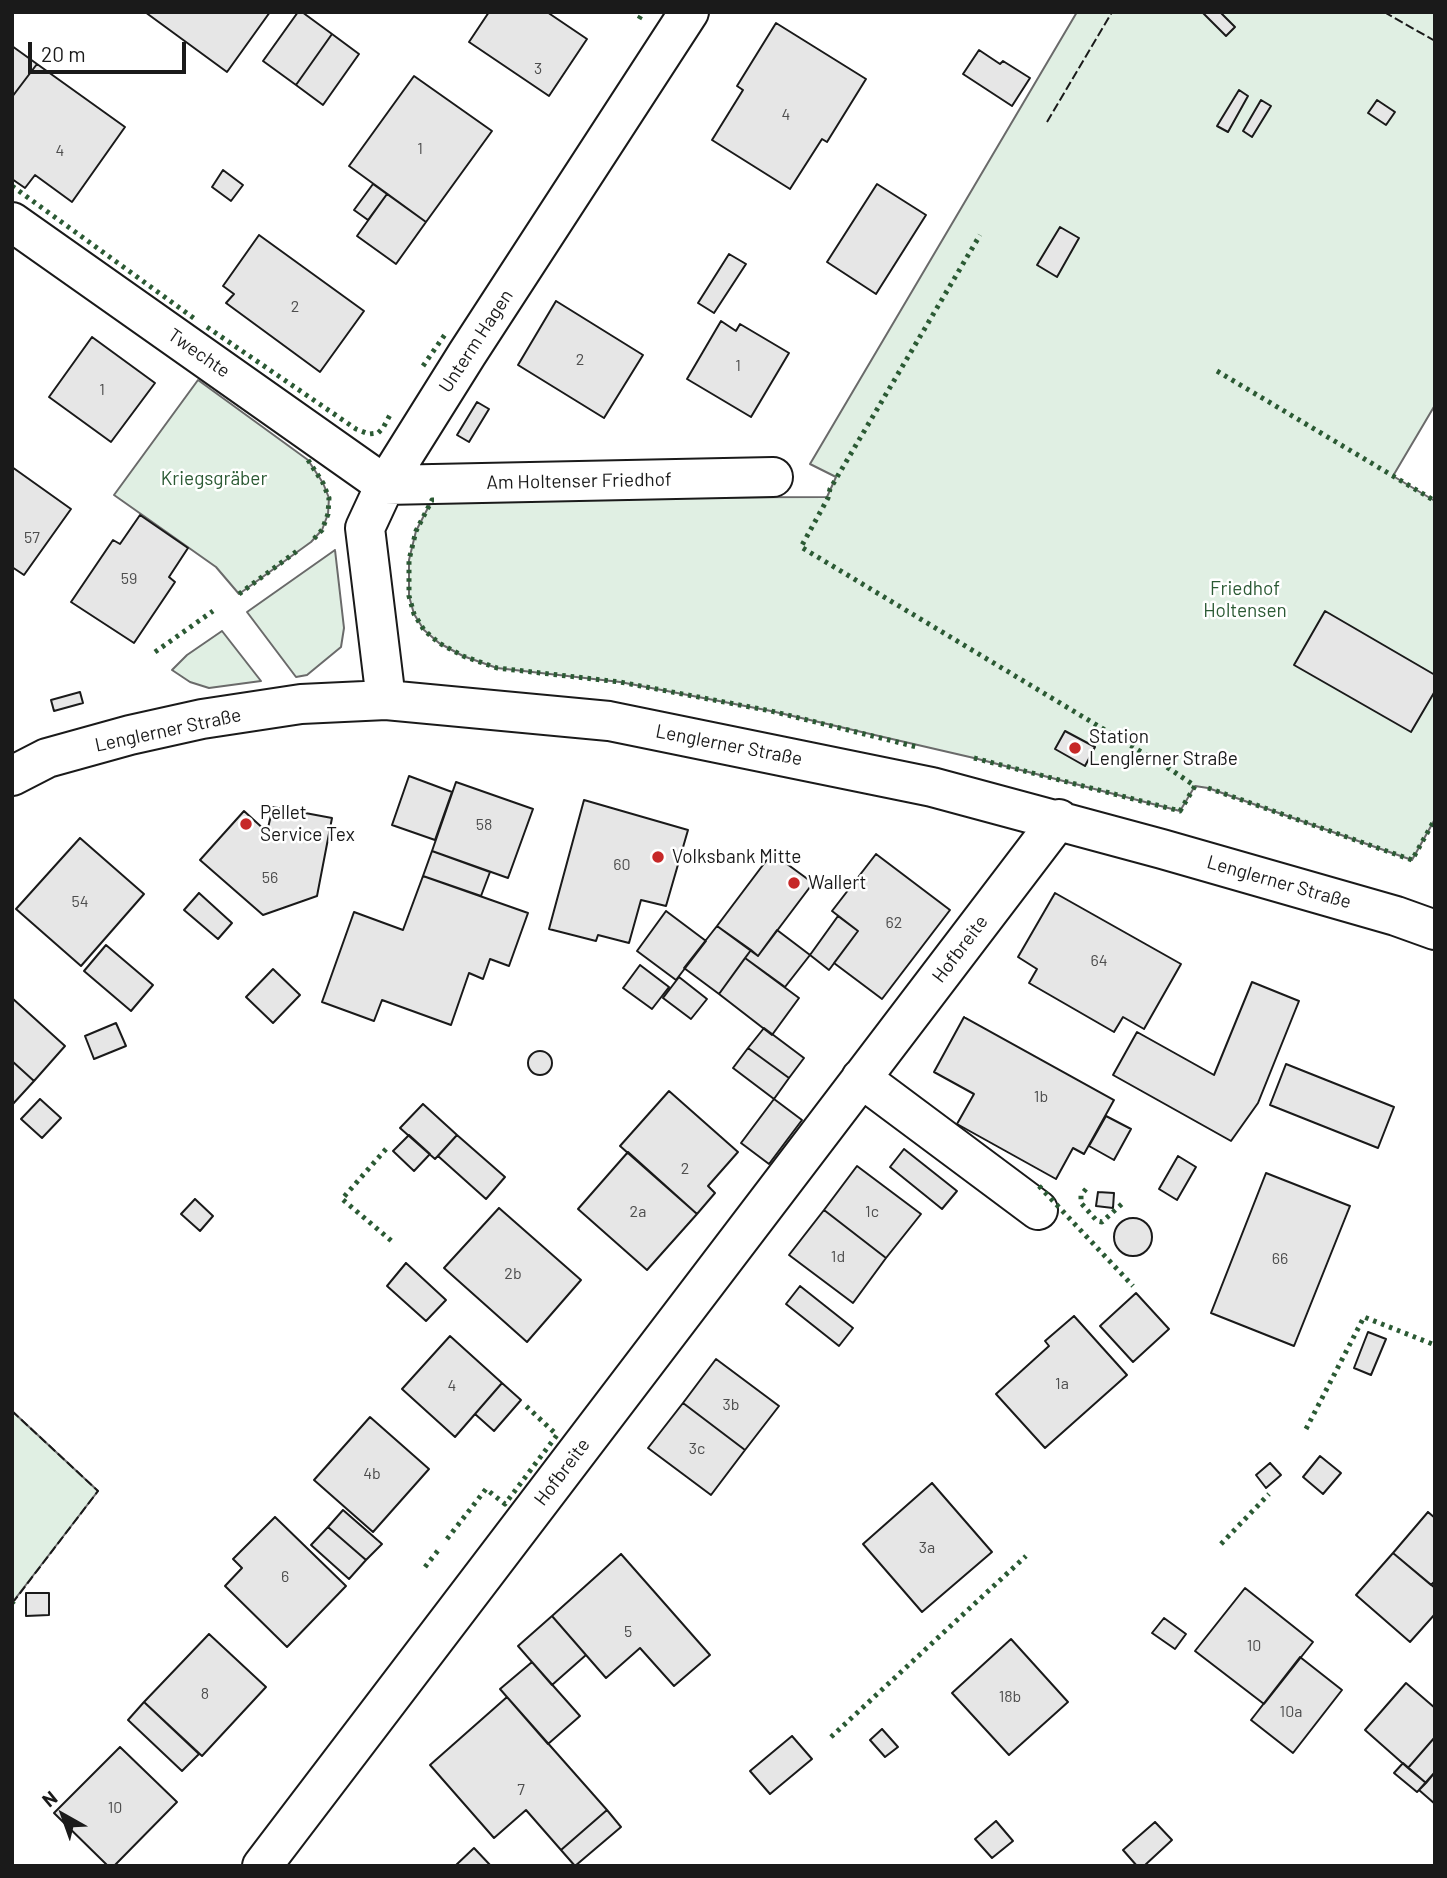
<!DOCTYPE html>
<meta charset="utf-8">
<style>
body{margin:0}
#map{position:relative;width:1447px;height:1878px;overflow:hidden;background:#fff;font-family:Barlow,sans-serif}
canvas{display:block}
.frame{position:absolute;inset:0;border:14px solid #1a1a1a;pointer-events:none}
.north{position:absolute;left:28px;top:1780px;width:70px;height:70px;-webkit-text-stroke:5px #fff;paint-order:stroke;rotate:320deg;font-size:19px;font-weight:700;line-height:28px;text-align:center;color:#1a1a1a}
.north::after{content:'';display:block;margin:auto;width:24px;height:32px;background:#1a1a1a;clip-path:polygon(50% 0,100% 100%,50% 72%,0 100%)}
.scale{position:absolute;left:28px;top:42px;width:158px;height:32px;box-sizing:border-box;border:4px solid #1a1a1a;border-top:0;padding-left:9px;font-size:21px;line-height:24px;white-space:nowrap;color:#1a1a1a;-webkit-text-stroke:5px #fff;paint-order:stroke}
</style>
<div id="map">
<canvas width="1447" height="1878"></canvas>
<div class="frame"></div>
<div class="north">N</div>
<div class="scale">20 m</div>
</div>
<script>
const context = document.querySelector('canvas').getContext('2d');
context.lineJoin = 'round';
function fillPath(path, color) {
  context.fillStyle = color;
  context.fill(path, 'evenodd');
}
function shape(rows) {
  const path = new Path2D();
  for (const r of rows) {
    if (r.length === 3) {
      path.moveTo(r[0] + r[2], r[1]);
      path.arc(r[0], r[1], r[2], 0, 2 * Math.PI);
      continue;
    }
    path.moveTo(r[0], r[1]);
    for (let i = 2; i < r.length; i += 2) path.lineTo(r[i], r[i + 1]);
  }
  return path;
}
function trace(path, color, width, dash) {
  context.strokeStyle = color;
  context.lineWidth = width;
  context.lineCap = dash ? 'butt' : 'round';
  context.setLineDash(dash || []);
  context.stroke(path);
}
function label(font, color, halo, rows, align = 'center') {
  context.font = font + ' Barlow,sans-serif';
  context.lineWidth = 5;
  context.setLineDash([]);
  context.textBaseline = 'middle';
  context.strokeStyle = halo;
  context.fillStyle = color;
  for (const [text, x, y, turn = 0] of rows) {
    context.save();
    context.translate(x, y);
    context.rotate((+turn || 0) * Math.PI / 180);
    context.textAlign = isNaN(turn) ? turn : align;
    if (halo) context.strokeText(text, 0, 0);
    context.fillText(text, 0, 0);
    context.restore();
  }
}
const green = shape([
 [1077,12,1435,12,1435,405,1393,476,1435,501,1435,819,1412,860,1208,788,1195,786,1180,811,974,758,771,711,620,682,497,668,463,656,439,643,424,630,414,614,409,596,409,560,416,531,432,500,487,498,827,497,836,477,810,464,1077,12],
 [198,380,308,460,323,483,329,498,328,514,322,530,311,542,239,594,216,567,114,495,198,380],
 [335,550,344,628,341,647,307,675,296,677,247,612,335,550],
 [222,631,261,681,209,688,190,682,172,670,187,655,222,631],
 [12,1411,98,1491,12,1603,12,1411]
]);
fillPath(green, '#e0efe3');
trace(green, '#6a6a6a', 2);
const building = shape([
 [145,12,270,12,227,72,145,12],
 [298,12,302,12,332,34,296,85,263,61,298,12],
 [489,12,547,12,587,39,549,96,469,42,489,12],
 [1202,12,1220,12,1235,27,1226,36,1202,12],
 [776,23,866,79,827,142,822,139,790,189,712,140,743,90,737,86,776,23],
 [332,34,359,54,323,105,296,85,332,34],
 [12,46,37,64,12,97,12,46],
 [979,50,1000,64,1003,61,1030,78,1012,106,963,74,979,50],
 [37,64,125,127,72,202,35,175,25,188,12,179,12,97,37,64],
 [414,76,492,131,426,222,349,166,414,76],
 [1239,90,1248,96,1228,132,1217,126,1239,90],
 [1261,100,1271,106,1252,137,1243,131,1261,100],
 [1377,100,1395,112,1386,125,1368,113,1377,100],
 [223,170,243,185,231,201,212,187,223,170],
 [373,184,387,194,368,220,354,210,373,184],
 [877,184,926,215,876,294,827,262,877,184],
 [387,194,426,222,396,264,357,236,387,194],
 [1060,227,1079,238,1057,277,1037,265,1060,227],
 [259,235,364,311,320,372,226,303,234,294,223,286,259,235],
 [729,254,746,264,714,313,698,303,729,254],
 [556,301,643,355,604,418,518,365,556,301],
 [721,321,736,331,740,324,789,353,751,417,687,379,721,321],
 [92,337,155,383,111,442,49,397,92,337],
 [477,402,489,409,469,442,457,435,477,402],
 [12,467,71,509,24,575,12,567,12,467],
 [140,515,188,548,169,577,175,582,134,643,71,602,113,540,120,544,140,515],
 [1325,611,1435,675,1435,691,1411,732,1294,665,1325,611],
 [80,692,83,703,54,711,51,700,80,692],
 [1065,731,1095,747,1085,766,1055,749,1065,731],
 [409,776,452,792,435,840,392,825,409,776],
 [456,782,533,809,508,878,432,851,456,782],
 [584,800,688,830,666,906,641,900,629,943,598,935,596,941,549,929,584,800],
 [273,807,332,818,317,896,263,915,200,860,244,811,267,832,273,807],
 [80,838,144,894,81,966,16,909,80,838],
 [432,851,490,872,481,896,423,876,432,851],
 [772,853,813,883,758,956,717,926,772,853],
 [876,854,950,910,882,999,834,963,858,931,832,911,876,854],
 [423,876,528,913,509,966,490,959,483,979,469,973,451,1025,382,1000,374,1021,322,1002,354,912,403,930,423,876],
 [199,893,232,923,218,939,184,910,199,893],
 [1055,893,1181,964,1144,1029,1123,1017,1114,1032,1029,983,1037,969,1018,957,1055,893],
 [666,911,706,941,676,980,637,951,666,911],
 [838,916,858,931,829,970,810,955,838,916],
 [717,926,751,950,719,994,684,968,717,926],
 [777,930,810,955,785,987,745,958,751,950,758,956,777,930],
 [106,945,153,985,131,1011,84,971,106,945],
 [745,958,799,998,772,1035,719,994,745,958],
 [640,965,669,987,652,1009,623,988,640,965],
 [273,969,300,995,273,1023,246,997,273,969],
 [679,977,707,999,691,1019,663,998,679,977],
 [1252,982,1299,1001,1258,1103,1231,1141,1113,1075,1137,1032,1214,1075,1252,982],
 [12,998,65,1046,34,1081,12,1061,12,998],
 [964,1017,1114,1100,1084,1154,1073,1148,1056,1179,957,1124,974,1094,934,1072,964,1017],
 [116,1023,126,1046,94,1059,85,1036,116,1023],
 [764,1028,804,1058,789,1078,748,1048,764,1028],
 [748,1048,789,1078,774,1099,733,1068,748,1048],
 [540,1063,12],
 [12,1061,34,1081,12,1105,12,1061],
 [1286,1064,1394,1107,1378,1148,1270,1105,1286,1064],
 [669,1091,738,1152,708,1186,715,1193,697,1214,620,1146,669,1091],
 [40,1099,61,1118,42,1138,21,1119,40,1099],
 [774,1099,802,1120,769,1164,741,1143,774,1099],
 [423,1104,457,1135,435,1159,400,1128,423,1104],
 [1106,1116,1131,1129,1114,1160,1089,1146,1106,1116],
 [409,1135,430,1154,414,1171,393,1151,409,1135],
 [457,1135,505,1177,486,1199,438,1156,457,1135],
 [904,1149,957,1191,942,1209,890,1167,904,1149],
 [628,1152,697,1214,647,1270,578,1209,628,1152],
 [1178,1156,1196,1167,1177,1200,1159,1189,1178,1156],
 [857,1166,921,1214,886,1258,824,1210,857,1166],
 [1266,1173,1350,1206,1294,1346,1211,1313,1266,1173],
 [1098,1192,1114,1193,1113,1208,1096,1206,1098,1192],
 [195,1199,213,1216,200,1231,181,1214,195,1199],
 [499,1208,581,1280,527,1342,444,1268,499,1208],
 [824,1210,886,1258,853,1303,789,1255,824,1210],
 [1133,1237,19],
 [406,1263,446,1300,426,1321,387,1286,406,1263],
 [800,1286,853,1328,839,1346,786,1304,800,1286],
 [1136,1293,1169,1329,1133,1362,1100,1326,1136,1293],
 [1074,1316,1127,1375,1045,1448,996,1394,1049,1346,1045,1341,1074,1316],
 [1368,1332,1386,1339,1371,1375,1354,1368,1368,1332],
 [450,1336,502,1383,455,1437,402,1389,450,1336],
 [716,1359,779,1406,745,1450,683,1403,716,1359],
 [502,1383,521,1400,494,1431,475,1414,502,1383],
 [683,1403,745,1450,711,1495,648,1448,683,1403],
 [370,1417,429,1469,373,1532,314,1480,370,1417],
 [1320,1456,1341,1473,1323,1494,1303,1477,1320,1456],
 [1270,1463,1281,1475,1266,1488,1256,1475,1270,1463],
 [932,1483,992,1552,922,1612,863,1544,932,1483],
 [343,1510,382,1544,366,1560,328,1527,343,1510],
 [1428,1512,1435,1518,1435,1581,1431,1585,1393,1553,1428,1512],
 [275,1517,346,1586,287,1647,225,1586,242,1568,233,1559,275,1517],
 [328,1527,366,1560,349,1579,311,1545,328,1527],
 [1393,1553,1435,1588,1435,1614,1410,1642,1356,1595,1393,1553],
 [621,1554,710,1655,674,1686,640,1648,606,1678,552,1616,621,1554],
 [1245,1588,1313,1642,1264,1704,1195,1651,1245,1588],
 [26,1593,49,1593,49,1615,26,1616,26,1593],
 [552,1616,586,1655,552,1685,518,1646,552,1616],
 [1164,1618,1186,1634,1175,1649,1152,1633,1164,1618],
 [209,1634,266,1687,202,1756,144,1702,209,1634],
 [1011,1639,1068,1702,1009,1755,952,1693,1011,1639],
 [1300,1657,1342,1690,1293,1753,1251,1720,1300,1657],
 [532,1662,580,1716,548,1744,500,1689,532,1662],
 [1406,1683,1435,1708,1435,1737,1408,1768,1365,1730,1406,1683],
 [507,1697,607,1810,561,1850,526,1810,494,1838,430,1765,507,1697],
 [144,1702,199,1754,182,1771,128,1720,144,1702],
 [882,1729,898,1747,885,1757,870,1740,882,1729],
 [792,1736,812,1759,770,1794,750,1771,792,1736],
 [1435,1737,1435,1772,1426,1783,1408,1768,1435,1737],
 [120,1747,177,1802,114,1866,108,1866,54,1813,120,1747],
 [1403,1763,1426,1783,1417,1792,1394,1773,1403,1763],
 [1435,1772,1435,1804,1419,1790,1435,1772],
 [607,1810,621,1827,575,1866,561,1850,607,1810],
 [996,1821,1013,1841,992,1858,975,1839,996,1821],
 [1155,1822,1172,1840,1144,1866,1137,1866,1123,1850,1155,1822],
 [474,1848,491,1866,455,1866,474,1848]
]);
fillPath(building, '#e6e6e6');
trace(building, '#1a1a1a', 2);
const minor = shape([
 [12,222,385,485],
 [385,485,773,477],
 [386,700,365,528,385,485,467,354,689,12],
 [12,776,47,758,130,735,202,719,301,704,386,700,609,721,932,787,1162,849,1396,916,1435,930],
 [861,1078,1038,1210],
 [262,1866,1059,819]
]);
trace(minor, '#1a1a1a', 42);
trace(minor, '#fff', 38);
trace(shape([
 [639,19,643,12],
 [12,186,195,319],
 [207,327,356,429,369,434,378,433,383,428,391,413],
 [423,366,446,333],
 [1217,371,1435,501],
 [308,460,323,483,329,498,328,514,322,530,311,542],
 [434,500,432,500,416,531,409,560,409,596,414,614,424,630,439,643,463,656,497,668,620,682,771,711,917,747],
 [239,594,297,551],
 [155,652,213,611],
 [974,758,1180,811,1195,786,1173,771,801,547,828,498,830,489,980,235],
 [1208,788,1412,860,1435,819],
 [386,1149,342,1199,394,1243],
 [1039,1186,1133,1286],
 [1086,1189,1081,1195,1081,1203,1097,1221,1102,1222,1124,1202],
 [1306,1429,1364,1317,1435,1345],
 [447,1539,486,1489,505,1504,557,1435,526,1406],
 [1221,1544,1269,1494],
 [425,1567,440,1548],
 [12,1603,14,1601],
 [831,1737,1026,1556]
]), '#2b5a34', 5, [3.5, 5]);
trace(shape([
 [1384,12,1435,41],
 [1047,122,1112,12],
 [12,1411,98,1491,14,1601]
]), '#1a1a1a', 2, [9, 3.5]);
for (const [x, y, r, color] of [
 [1075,748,7,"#c62828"],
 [246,824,7,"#c62828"],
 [658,857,7,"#c62828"],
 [794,883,7,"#c62828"]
]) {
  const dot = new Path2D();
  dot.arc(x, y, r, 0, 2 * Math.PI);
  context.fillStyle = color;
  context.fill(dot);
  trace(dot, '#fff', 2.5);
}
label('16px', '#4d4d4d', null, [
 ["3",538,69],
 ["4",786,115],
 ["1",420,149],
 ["4",60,151],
 ["2",295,307],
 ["2",580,360],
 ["1",738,366],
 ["1",102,390],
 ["57",32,538],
 ["59",129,579],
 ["58",484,825],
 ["60",622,865],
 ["56",270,878],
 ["54",80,902],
 ["62",894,923],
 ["64",1099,961],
 ["1b",1041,1097],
 ["2",685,1169],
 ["2a",638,1212],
 ["1c",872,1212],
 ["1d",838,1257],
 ["66",1280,1259],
 ["2b",513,1274],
 ["1a",1062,1384],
 ["4",452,1386],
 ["3b",731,1405],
 ["3c",697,1449],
 ["4b",372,1474],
 ["3a",927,1548],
 ["6",285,1577],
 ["5",628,1632],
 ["10",1254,1646],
 ["8",205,1694],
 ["18b",1010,1697],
 ["10a",1291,1712],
 ["7",521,1790],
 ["10",115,1808]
]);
label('19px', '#1a1a1a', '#fff', [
 ["Unterm Hagen",476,341,-57],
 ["Twechte",199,353,35],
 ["Am Holtenser Friedhof",579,481,-1],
 ["Lenglerner Straße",168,730,-12],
 ["Lenglerner Straße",729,745,11],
 ["Lenglerner Straße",1279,882,16],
 ["Hofbreite",960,949,-53],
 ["Hofbreite",562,1472,-53]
]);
label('19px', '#2b5a34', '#fff', [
 ["Kriegsgräber",214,479],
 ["Friedhof",1245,589],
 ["Holtensen",1245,611]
]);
label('19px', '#1a1a1a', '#fff', [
 ["Station",1089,737],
 ["Lenglerner Straße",1089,759],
 ["Pellet",260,813],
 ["Service Tex",260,835],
 ["Volksbank Mitte",672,857],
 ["Wallert",808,883]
], 'left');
</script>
